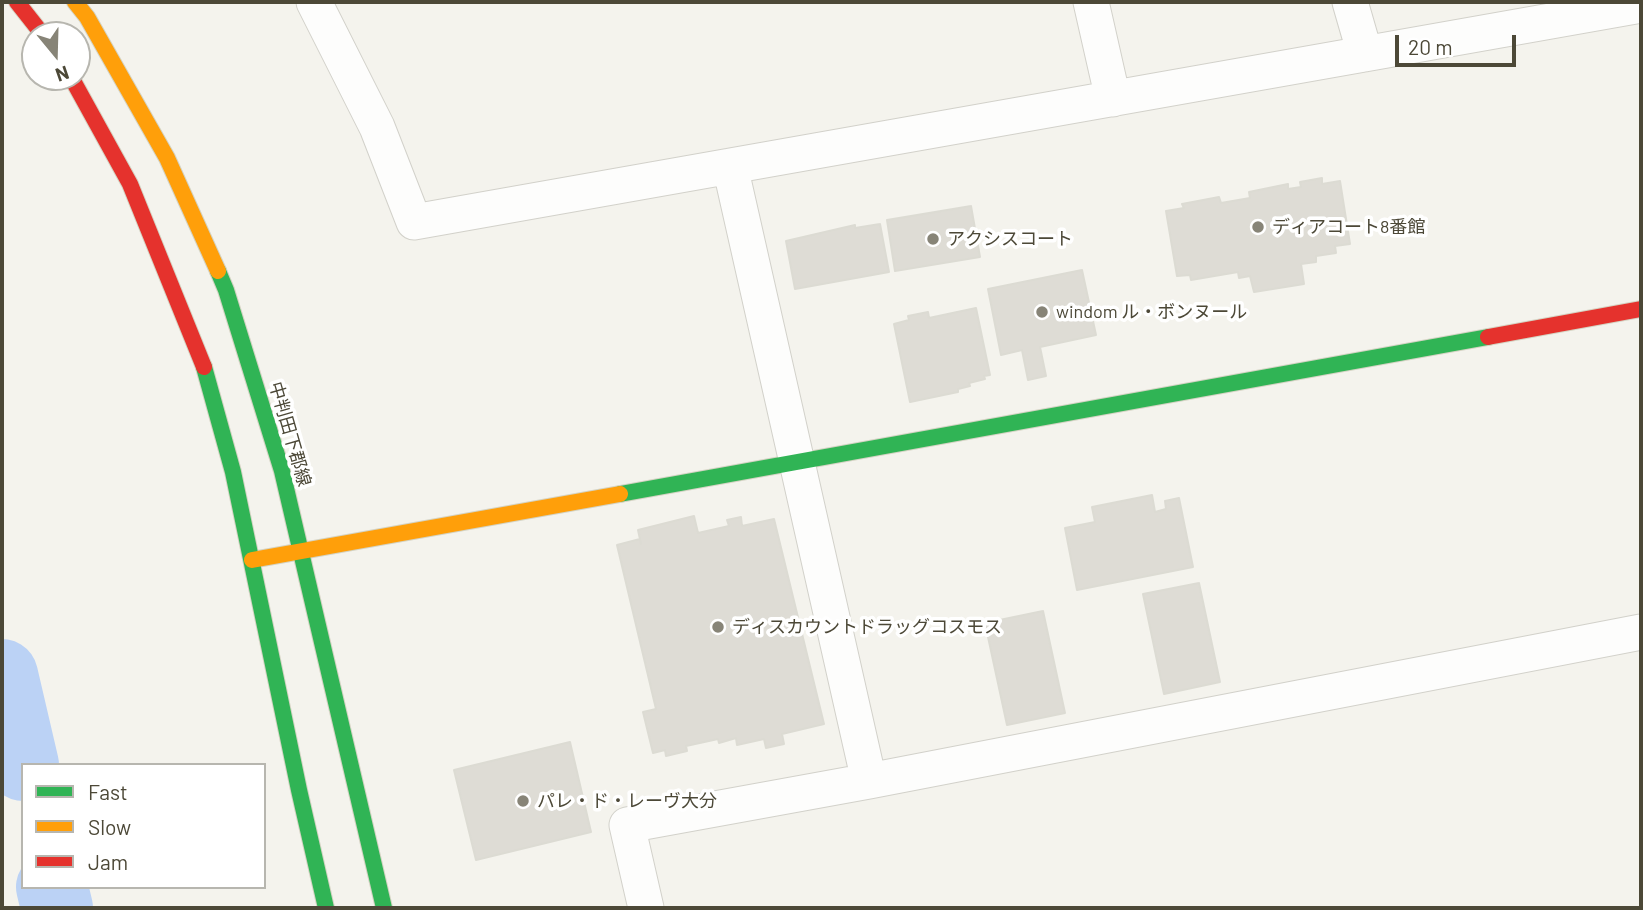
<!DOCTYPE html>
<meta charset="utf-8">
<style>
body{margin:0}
#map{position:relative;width:1643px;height:910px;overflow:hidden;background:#f4f3ed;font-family:Barlow,sans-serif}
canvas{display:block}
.frame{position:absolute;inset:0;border:4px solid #4c4837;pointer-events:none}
.legend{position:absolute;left:21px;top:763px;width:245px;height:126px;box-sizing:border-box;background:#fff;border:2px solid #b7b6af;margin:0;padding:9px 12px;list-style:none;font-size:21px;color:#4c4837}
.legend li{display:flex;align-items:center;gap:14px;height:35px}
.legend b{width:35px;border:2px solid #b7b6af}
.north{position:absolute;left:21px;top:21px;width:70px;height:70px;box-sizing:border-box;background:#fff;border:2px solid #b7b6af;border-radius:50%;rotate:161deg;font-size:19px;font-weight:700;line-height:28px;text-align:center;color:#4c4837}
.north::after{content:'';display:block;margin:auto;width:24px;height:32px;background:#878477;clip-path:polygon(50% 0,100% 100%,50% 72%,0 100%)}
.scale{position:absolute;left:1395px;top:35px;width:121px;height:32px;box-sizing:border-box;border:4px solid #4c4837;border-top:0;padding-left:9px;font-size:21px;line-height:24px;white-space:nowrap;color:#4c4837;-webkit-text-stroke:5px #fff;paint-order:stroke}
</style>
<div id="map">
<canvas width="1643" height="910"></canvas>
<div class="frame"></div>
<ul class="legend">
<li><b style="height:9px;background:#30b455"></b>Fast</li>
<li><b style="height:9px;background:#ff9f0a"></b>Slow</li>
<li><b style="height:9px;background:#e5322d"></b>Jam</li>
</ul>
<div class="north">N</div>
<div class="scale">20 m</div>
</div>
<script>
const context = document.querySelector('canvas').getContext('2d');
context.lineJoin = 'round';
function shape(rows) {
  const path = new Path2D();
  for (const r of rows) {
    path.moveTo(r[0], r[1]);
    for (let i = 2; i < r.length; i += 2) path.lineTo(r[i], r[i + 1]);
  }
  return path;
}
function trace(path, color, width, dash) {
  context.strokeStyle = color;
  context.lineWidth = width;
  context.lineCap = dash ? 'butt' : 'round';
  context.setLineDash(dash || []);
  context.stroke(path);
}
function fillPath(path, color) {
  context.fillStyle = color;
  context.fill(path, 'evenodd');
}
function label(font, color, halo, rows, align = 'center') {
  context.font = font + ' Barlow,"Noto Sans JP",sans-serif';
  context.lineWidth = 7;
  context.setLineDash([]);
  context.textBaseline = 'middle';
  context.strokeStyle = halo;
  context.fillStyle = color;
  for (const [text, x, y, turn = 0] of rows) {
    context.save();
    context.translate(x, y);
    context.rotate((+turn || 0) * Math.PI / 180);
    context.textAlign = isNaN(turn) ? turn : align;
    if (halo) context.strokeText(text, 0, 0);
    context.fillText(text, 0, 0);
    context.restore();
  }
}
trace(shape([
 [2,675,23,765],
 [52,887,57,908]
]), '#bbd2f5', 72);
const building = shape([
 [1322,178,1322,184,1340,181,1350,244,1335,246,1336,253,1316,256,1316,262,1301,264,1304,284,1254,292,1250,276,1239,278,1238,272,1191,280,1190,275,1177,276,1166,211,1184,208,1182,204,1219,197,1221,203,1250,198,1249,192,1288,184,1288,189,1301,187,1300,182,1322,178],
 [971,206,980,257,895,271,887,220,971,206],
 [880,224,889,272,795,289,786,241,855,225,855,228,880,224],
 [1082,270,1096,335,1040,347,1046,376,1028,380,1022,350,1001,355,988,289,1082,270],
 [976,308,990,375,984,376,985,379,969,383,970,386,958,389,958,392,910,402,894,324,909,320,908,316,928,312,929,318,976,308],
 [1152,495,1155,512,1166,509,1165,501,1179,498,1193,567,1077,590,1065,528,1095,522,1092,507,1152,495],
 [694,516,698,533,729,526,727,520,741,517,742,526,774,519,824,724,782,734,784,744,766,748,764,739,737,745,736,738,719,743,718,739,686,746,687,751,666,756,665,750,653,753,643,712,656,709,617,545,640,539,641,544,638,530,694,516],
 [1199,583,1220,682,1164,694,1143,594,1199,583],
 [1043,611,1065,713,1007,725,985,623,1043,611],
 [570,742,591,832,476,860,454,770,570,742]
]);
fillPath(building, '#dedcd5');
trace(building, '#dcdbd3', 2);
const street = shape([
 [314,2,377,127,414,222,1641,5],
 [1091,2,1113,99],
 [1350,2,1365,54],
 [730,166,869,781],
 [646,908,627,825,869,781,1641,632]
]);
const fast = shape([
 [218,271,226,290,282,471,384,908],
 [204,367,233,472,299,790,326,908],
 [620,494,1488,337]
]);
const slow = shape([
 [75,2,87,17,167,158,218,271],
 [252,560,620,494]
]);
const jam = shape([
 [17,2,43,35],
 [71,77,130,184,204,367],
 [1488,337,1641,309]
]);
trace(street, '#d2d1ca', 37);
trace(fast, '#d4d3c3', 18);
trace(slow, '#d4d3c3', 18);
trace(jam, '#d4d3c3', 18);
trace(street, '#fdfdfc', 35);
trace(fast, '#30b455', 16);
trace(slow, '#ff9f0a', 16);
trace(jam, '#e5322d', 16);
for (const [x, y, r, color] of [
 [1258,227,7,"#878477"],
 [933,239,7,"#878477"],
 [1042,312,7,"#878477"],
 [718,627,7,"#878477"],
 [523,801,7,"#878477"]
]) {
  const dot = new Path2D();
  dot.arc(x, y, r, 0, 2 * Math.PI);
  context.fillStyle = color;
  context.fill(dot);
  trace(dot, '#fff', 2.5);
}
label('18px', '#4c4837', '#fff', [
 ["ディアコート8番館",1272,227],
 ["アクシスコート",947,239],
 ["windom ル・ボンヌール",1056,312],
 ["ディスカウントドラッグコスモス",732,627],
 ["パレ・ド・レーヴ大分",537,801]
], 'left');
label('18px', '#4c4837', '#fff', [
 ["中判田下郡線",290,434,74]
]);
</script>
